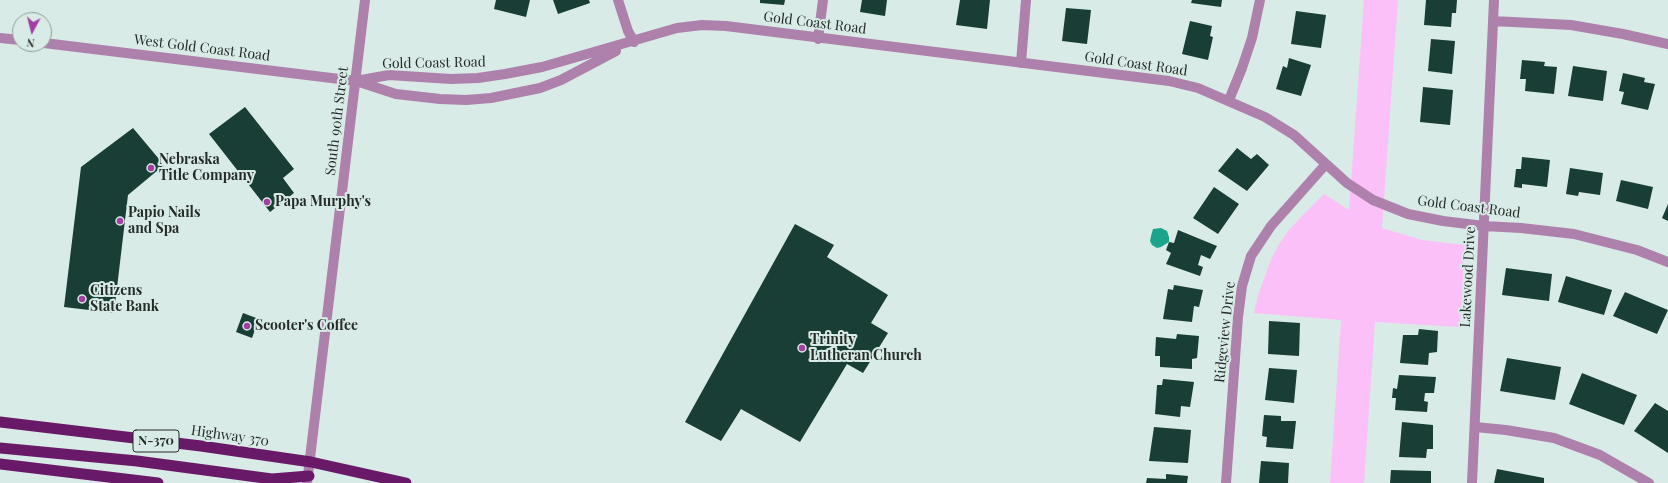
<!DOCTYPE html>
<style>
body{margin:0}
#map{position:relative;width:1668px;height:483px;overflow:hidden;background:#d9ebe6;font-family:"Playfair Display",serif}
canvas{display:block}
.north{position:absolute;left:12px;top:12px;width:40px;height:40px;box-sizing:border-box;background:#d9ebe6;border:1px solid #919e9a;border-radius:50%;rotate:187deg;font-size:11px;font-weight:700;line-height:16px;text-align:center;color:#242b29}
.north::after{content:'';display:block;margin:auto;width:14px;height:18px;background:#a33ea2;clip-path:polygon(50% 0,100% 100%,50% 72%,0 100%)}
</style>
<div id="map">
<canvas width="1668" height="483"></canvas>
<div class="north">N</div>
</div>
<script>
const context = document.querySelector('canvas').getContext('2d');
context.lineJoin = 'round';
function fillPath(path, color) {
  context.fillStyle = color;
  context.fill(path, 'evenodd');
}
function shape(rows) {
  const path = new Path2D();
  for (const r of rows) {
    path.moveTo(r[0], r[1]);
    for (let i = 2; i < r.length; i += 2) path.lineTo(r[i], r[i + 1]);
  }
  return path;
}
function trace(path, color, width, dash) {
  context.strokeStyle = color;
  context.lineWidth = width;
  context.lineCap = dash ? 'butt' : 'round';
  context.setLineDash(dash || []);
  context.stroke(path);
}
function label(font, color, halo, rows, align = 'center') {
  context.font = font + ' "Playfair Display",serif';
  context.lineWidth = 4;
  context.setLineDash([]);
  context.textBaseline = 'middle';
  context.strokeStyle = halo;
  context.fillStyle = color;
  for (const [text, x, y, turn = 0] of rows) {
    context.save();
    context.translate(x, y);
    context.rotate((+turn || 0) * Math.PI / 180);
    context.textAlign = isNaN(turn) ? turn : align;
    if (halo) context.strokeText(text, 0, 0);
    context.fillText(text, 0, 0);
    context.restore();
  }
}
fillPath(shape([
 [1364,0,1398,0,1382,228,1422,240,1465,245,1460,327,1375,322,1364,483,1330,483,1341,320,1254,313,1258,295,1270,262,1278,246,1288,231,1300,218,1324,194,1349,210]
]), '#fcc0f9');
fillPath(shape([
 [1161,228,1167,231,1169,237,1169,242,1161,247,1157,248,1152,245,1150,241,1151,236,1153,229]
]), '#1aa48c');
fillPath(shape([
 [496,0,530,0,526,17,494,9],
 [553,0,589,0,590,3,558,14],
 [760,0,785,0,784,5,760,3],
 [862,0,887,0,885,16,860,12],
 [960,0,990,0,987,29,956,25],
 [1192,0,1222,0,1221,7,1191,3],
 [1426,0,1457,0,1456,13,1452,13,1451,27,1424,25],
 [1066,8,1091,10,1087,44,1062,41],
 [1296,11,1326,15,1321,48,1291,44],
 [1190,21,1212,26,1210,36,1213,37,1208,60,1182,54],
 [1431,39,1455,41,1452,74,1428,71],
 [1289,58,1311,65,1301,96,1276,89,1283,66,1287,68],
 [1522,60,1545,62,1544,66,1557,67,1554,94,1525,91,1526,79,1520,79],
 [1573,66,1607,71,1603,101,1568,96],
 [1623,73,1645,78,1644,82,1655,84,1648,110,1621,104,1624,92,1619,91],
 [1423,87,1453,90,1450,125,1420,122],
 [245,107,294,169,283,178,294,193,270,212,209,134],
 [133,128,164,165,128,195,114,313,64,307,81,167],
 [1237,148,1251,159,1257,154,1269,165,1247,191,1218,171],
 [1522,157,1550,160,1547,187,1522,184,1522,188,1514,187,1516,169,1521,169],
 [1570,168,1603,173,1600,195,1579,192,1578,196,1566,194],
 [1621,180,1653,187,1648,209,1616,201],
 [1214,187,1239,204,1218,234,1193,218],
 [1668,204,1668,221,1662,218],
 [795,224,834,245,827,257,888,295,871,323,888,333,863,373,847,364,800,442,741,409,721,441,685,422],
 [1178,230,1217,246,1210,259,1201,255,1198,265,1203,267,1200,276,1166,264,1171,253,1166,250,1169,242,1174,243],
 [1506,268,1552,274,1549,301,1502,295],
 [1566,276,1612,290,1604,315,1558,302],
 [1174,285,1203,290,1199,307,1194,306,1192,322,1163,319,1168,289,1173,290],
 [1625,292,1668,310,1657,334,1613,316],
 [243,313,259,319,252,338,236,332],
 [1269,321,1300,323,1299,356,1268,354],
 [1419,329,1438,331,1437,352,1429,353,1428,365,1400,363,1403,335,1418,335],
 [1177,334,1199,336,1197,358,1192,359,1192,369,1160,367,1160,356,1155,356,1156,337,1176,339],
 [1507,358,1561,367,1555,400,1500,391],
 [1269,368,1297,370,1294,403,1265,400],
 [1582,373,1637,395,1624,425,1569,404],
 [1399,375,1436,377,1434,393,1425,393,1424,401,1428,402,1427,412,1395,410,1396,398,1392,398,1393,388,1397,389],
 [1163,379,1194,382,1190,407,1181,406,1180,417,1155,414,1157,385,1162,385],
 [1655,403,1668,411,1668,453,1634,431],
 [1264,415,1281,416,1281,421,1296,421,1293,449,1266,447,1267,437,1262,436],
 [1402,422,1433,425,1433,449,1427,449,1426,458,1399,457],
 [1154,427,1191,430,1188,463,1149,461],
 [1261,461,1289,463,1288,483,1259,483],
 [1497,469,1544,478,1544,483,1494,483],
 [1391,470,1431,471,1431,483,1390,483],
 [1166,474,1188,476,1187,483,1146,483,1147,478,1166,479]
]), '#183e35');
trace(shape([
 [618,0,628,31,634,42],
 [1493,21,1571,25,1623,34,1668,44],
 [0,38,20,40],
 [818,39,823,0],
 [44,43,356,81,396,94,440,99,466,100,491,98,540,88,561,80,616,51],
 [1021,63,1026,0],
 [356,81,389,75,451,79,478,78,505,74,542,67,677,28,702,25,726,26,1169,81,1198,88,1265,117,1294,135,1347,183,1373,200,1408,214,1443,221,1484,226,1521,228,1574,234,1637,250,1668,262],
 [1229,100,1242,68,1252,38,1260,0],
 [1475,427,1506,430,1554,438,1600,455,1649,483],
 [1226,483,1238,317,1242,286,1251,256,1271,226,1326,164],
 [1472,483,1494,0]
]), '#ad81ab', 10);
trace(shape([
 [307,483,365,0]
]), '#ad81ab', 10);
trace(shape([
 [0,422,201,446,311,462,406,483],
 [0,448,137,461,272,479,309,476],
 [0,464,158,483]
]), '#681a68', 11);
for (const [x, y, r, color] of [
 [151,168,4,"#a33ea2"],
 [267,202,4,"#a33ea2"],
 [120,221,4,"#a33ea2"],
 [82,299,4,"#a33ea2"],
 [247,326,4,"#a33ea2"],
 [802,348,4,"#a33ea2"]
]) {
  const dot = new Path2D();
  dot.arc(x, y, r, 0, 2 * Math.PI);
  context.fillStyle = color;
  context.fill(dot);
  trace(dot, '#d9ebe6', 1.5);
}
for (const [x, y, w] of [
 [156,441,46]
]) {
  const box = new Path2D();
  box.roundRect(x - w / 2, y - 11, w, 22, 3);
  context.fillStyle = '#d9ebe6';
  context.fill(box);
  trace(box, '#242b29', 1);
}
label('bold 13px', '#242b29', null, [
 ["N-370",156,441]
]);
label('14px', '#242b29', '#d9ebe6', [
 ["Gold Coast Road",815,23,7],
 ["West Gold Coast Road",202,48,7],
 ["Gold Coast Road",434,63,-1],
 ["Gold Coast Road",1136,64,8],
 ["South 90th Street",337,121,-83],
 ["Gold Coast Road",1469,207,7],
 ["Lakewood Drive",1468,277,-87],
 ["Ridgeview Drive",1225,332,-84],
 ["Highway 370",230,436,8]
]);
label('bold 14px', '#242b29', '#d9ebe6', [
 ["Nebraska",159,160],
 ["Title Company",159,176],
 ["Papa Murphy's",275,202],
 ["Papio Nails",128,213],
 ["and Spa",128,229],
 ["Citizens",90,291],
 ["State Bank",90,307],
 ["Scooter's Coffee",255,326],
 ["Trinity",810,340],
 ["Lutheran Church",810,356]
], 'left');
</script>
